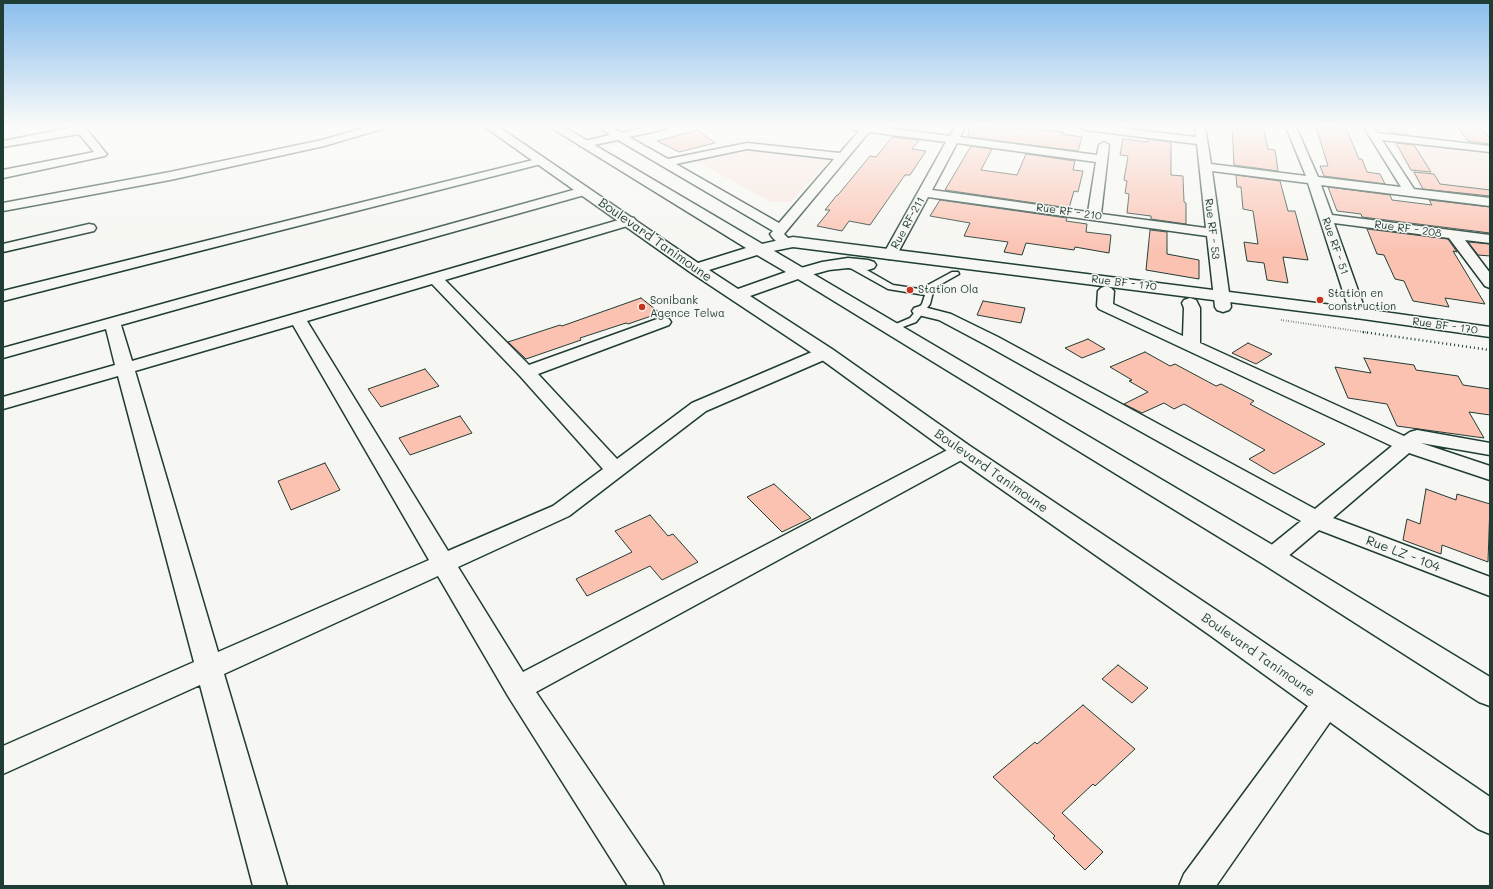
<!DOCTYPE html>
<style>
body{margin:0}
#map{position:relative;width:1493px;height:889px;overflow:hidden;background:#f6f6f2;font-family:Mali,sans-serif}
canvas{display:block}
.frame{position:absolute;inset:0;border:4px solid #1f3d34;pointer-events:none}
</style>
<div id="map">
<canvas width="1493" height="889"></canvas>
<div class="frame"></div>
</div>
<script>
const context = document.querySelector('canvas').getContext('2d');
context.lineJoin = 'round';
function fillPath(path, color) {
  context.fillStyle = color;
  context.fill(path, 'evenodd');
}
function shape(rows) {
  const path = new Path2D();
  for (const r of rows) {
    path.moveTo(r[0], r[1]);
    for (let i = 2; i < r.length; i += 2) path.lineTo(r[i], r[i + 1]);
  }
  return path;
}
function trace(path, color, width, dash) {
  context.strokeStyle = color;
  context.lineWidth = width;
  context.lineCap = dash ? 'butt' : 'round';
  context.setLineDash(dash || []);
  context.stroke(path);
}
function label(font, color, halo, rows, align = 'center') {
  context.font = font + ' Mali,sans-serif';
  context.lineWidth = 3;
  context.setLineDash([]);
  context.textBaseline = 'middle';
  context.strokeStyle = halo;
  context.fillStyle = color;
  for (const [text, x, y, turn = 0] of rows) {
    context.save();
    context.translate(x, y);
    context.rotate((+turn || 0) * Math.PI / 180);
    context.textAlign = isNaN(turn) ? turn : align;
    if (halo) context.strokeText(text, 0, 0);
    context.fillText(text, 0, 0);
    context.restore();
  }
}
fillPath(shape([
 [1390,140,1490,151,1490,196,1421,188],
 [742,149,830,159,791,202,771,202,694,160]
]), '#f8e6df');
const building = shape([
 [969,127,1037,129,1064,132,1063,134,1082,137,1078,151,968,137,969,127],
 [1232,127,1263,127,1268,149,1275,150,1278,171,1234,165,1232,127],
 [1316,127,1346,128,1359,159,1362,159,1367,172,1380,174,1385,184,1324,176,1320,166,1328,166,1316,127],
 [1388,127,1403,127,1408,135,1391,133,1388,127],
 [1457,127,1481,127,1490,138,1490,144,1468,141,1457,127],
 [697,130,715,143,679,152,657,141,697,130],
 [892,137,919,140,912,149,926,151,910,175,905,175,870,225,849,221,842,231,817,226,830,210,825,210,837,195,838,195,870,156,876,157,892,137],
 [1123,139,1148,142,1148,139,1171,142,1171,175,1183,176,1184,202,1186,203,1186,224,1151,219,1151,216,1127,213,1129,194,1125,193,1127,181,1124,180,1128,156,1120,155,1123,139],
 [1396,143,1414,145,1431,172,1411,170,1396,143],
 [971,146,992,149,981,170,1017,175,1026,154,1075,161,1073,170,1083,171,1078,192,1074,191,1069,208,945,190,971,146],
 [1414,172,1434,174,1440,184,1490,190,1490,196,1423,189,1414,172],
 [1236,175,1280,181,1288,211,1295,211,1308,260,1283,257,1288,283,1267,280,1264,263,1247,261,1244,242,1258,244,1253,211,1243,209,1241,187,1237,187,1236,175],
 [1328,187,1390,195,1392,200,1432,205,1429,200,1490,207,1490,233,1362,217,1361,214,1337,211,1328,187],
 [940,200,1067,218,1066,221,1087,224,1086,232,1111,235,1109,253,1075,247,1074,250,1026,243,1022,255,1004,252,1008,242,964,236,970,223,930,216,940,200],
 [1367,229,1448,239,1457,252,1453,251,1485,304,1445,298,1449,307,1413,301,1404,281,1395,279,1384,255,1377,254,1367,229],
 [1150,230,1167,232,1167,254,1199,260,1199,279,1146,270,1150,230],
 [1468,242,1490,244,1490,256,1478,255,1468,242],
 [641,298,660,313,628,324,626,323,580,338,581,340,526,359,508,342,560,325,562,326,641,298],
 [983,301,1025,308,1021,323,977,315,983,301],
 [1088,339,1105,349,1082,358,1065,348,1088,339],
 [1248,343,1272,354,1256,364,1232,353,1248,343],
 [1145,352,1170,366,1175,364,1216,386,1221,384,1254,401,1250,404,1325,444,1274,474,1249,459,1265,450,1184,404,1174,409,1164,403,1142,413,1124,404,1148,392,1129,381,1132,380,1110,367,1145,352],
 [1364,358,1414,365,1416,370,1458,376,1463,385,1490,389,1490,415,1469,412,1484,438,1397,426,1387,404,1348,398,1335,367,1371,373,1364,358],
 [425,369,439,386,381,407,368,389,425,369],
 [460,416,472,433,410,455,399,438,460,416],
 [325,463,340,490,291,510,278,481,325,463],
 [774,484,811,518,782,532,747,497,774,484],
 [1426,489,1456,500,1457,494,1490,504,1488,562,1442,545,1441,554,1403,540,1407,519,1420,524,1426,489],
 [650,515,668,536,673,534,698,562,662,580,650,566,587,596,576,579,632,552,615,531,650,515],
 [1118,665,1148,688,1132,703,1102,679,1118,665],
 [1083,705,1135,749,1095,786,1093,784,1062,813,1103,852,1085,870,1053,838,1055,836,993,777,1035,742,1037,744,1083,705]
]);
fillPath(building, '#fbc2b2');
trace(building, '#1f3d34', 1);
const lane = shape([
 [845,261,851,261,893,285,926,290,928,285,952,272,958,272,959,274,934,288,930,304,916,322,892,331,889,331,888,329,889,327,910,318,922,304,925,295,888,289,845,265,845,261]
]);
const street = shape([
 [74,127,85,127,105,152,107,154,105,156,3,178,3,170,94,152,79,134,3,147,3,141,74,127],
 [366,127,383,127,382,129,324,146,170,180,3,211,3,203,170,172,322,140,366,127],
 [599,127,612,127,621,133,647,127,667,127,666,129,629,137,668,159,747,143,840,153,859,131,851,129,850,127,880,127,950,136,955,127,963,127,964,129,960,137,1097,155,1099,145,1104,142,1109,145,1101,214,1206,228,1197,144,1085,130,1080,127,1112,127,1196,137,1195,127,1205,127,1211,164,1306,176,1286,127,1296,127,1318,177,1401,187,1365,129,1366,127,1374,127,1378,133,1490,146,1490,152,1382,140,1414,189,1490,198,1490,206,1321,185,1332,215,1490,235,1490,243,1465,240,1490,273,1490,288,1485,286,1449,238,1334,223,1365,310,1362,316,1356,318,1350,316,1348,313,1349,310,1308,183,1212,171,1231,307,1229,310,1223,312,1217,310,1215,307,1207,236,928,197,895,258,890,259,885,258,883,255,946,142,869,132,784,234,789,239,787,242,782,243,777,242,772,237,770,234,773,231,618,140,584,147,580,146,579,144,580,142,610,135,599,127],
 [957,143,1096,162,1088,212,932,190,957,143],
 [747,149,834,159,779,223,676,164,747,149],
 [541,158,545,159,547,161,545,163,3,301,3,291,541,158],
 [584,187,588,188,590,191,588,194,121,325,132,361,629,217,634,218,636,221,634,224,445,280,529,365,657,319,663,317,669,319,671,322,669,325,538,374,617,459,692,403,819,349,825,348,831,349,834,353,831,357,706,411,569,516,458,567,523,672,955,446,962,445,969,446,972,451,969,456,536,692,659,874,664,886,628,886,508,696,438,576,224,674,287,886,253,886,200,685,3,774,3,746,194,662,118,376,3,409,3,397,115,365,106,329,3,358,3,348,584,187],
 [432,284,520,376,603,469,553,506,448,551,307,321,432,284],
 [293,325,429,560,218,652,135,371,293,325],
 [89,224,94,225,96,228,94,231,3,252,3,244,89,224],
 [1106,286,1111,288,1114,291,1113,304,1183,336,1184,308,1182,303,1184,300,1190,298,1196,300,1200,308,1200,343,1404,436,1410,432,1417,430,1490,443,1490,455,1421,443,1490,466,1490,480,1409,453,1333,518,1490,577,1490,596,1319,530,1280,563,1272,566,1264,563,1260,557,1264,551,1301,521,986,345,939,320,914,314,912,311,914,308,920,306,951,314,998,337,1315,509,1392,446,1099,309,1097,306,1098,291,1101,288,1106,286],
 [1327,691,1337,694,1341,703,1337,712,1216,886,1179,886,1184,874,1317,694,1327,691]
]);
const secondary = shape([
 [793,237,1356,308,1490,327,1490,337,1356,318,793,247,758,254,753,252,750,249,753,246,793,237],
 [848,258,868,260,874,262,876,265,874,268,868,270,848,268,829,270,800,278,794,276,792,273,794,270,822,262,848,258]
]);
const primary = shape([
 [485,127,499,127,698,263,746,248,550,127,564,127,1281,550,1490,677,1490,706,1479,702,1263,564,798,279,750,296,832,349,970,446,1231,620,1490,797,1490,834,1478,829,1211,636,954,456,818,357,690,272,485,127],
 [757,255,786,272,738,289,709,270,757,255]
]);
trace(lane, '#1f3d34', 3);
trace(street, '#1f3d34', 3);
trace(secondary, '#1f3d34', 3);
trace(primary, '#1f3d34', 3);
trace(shape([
 [1281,320,1370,333]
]), '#1f3d34', 2, [0.5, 2]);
trace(shape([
 [1363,332,1490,350]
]), '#1f3d34', 2.5, [1, 3]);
fillPath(lane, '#f6f6f2');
fillPath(street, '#f6f6f2');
fillPath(secondary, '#f6f6f2');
fillPath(primary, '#f6f6f2');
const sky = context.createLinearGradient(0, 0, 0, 252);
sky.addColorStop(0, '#88bded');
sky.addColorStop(0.5, '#fbfbf9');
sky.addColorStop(1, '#fbfbf900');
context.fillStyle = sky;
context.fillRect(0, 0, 1493, 252);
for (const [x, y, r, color] of [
 [910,290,4,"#c8321e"],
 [1320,300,4,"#c8321e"],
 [642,307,4,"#c8321e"]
]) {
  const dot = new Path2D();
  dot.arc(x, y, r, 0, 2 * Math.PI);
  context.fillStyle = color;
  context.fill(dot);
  trace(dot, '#f6f6f2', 1.5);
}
label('11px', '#1f3d34', '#f6f6f2', [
 ["Rue RF - 210",1069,212,8],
 ["Rue RF-211",908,223,-61],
 ["Rue RF - 53",1212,229,83],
 ["Rue RF - 208",1408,229,8],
 ["Rue RF - 51",1335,246,71],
 ["Rue BF - 170",1124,283,7],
 ["Rue BF - 170",1445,326,8]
]);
label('11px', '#1f3d34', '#f6f6f2', [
 ["Station Ola",918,290],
 ["Station en",1328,294],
 ["construction",1328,307],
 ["Sonibank",650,301],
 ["Agence Telwa",650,314]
], 'left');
label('13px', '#1f3d34', '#f6f6f2', [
 ["Boulevard Tanimoune",655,240,35],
 ["Boulevard Tanimoune",991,471,35],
 ["Rue LZ - 104",1403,554,21],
 ["Boulevard Tanimoune",1258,655,35]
]);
</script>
